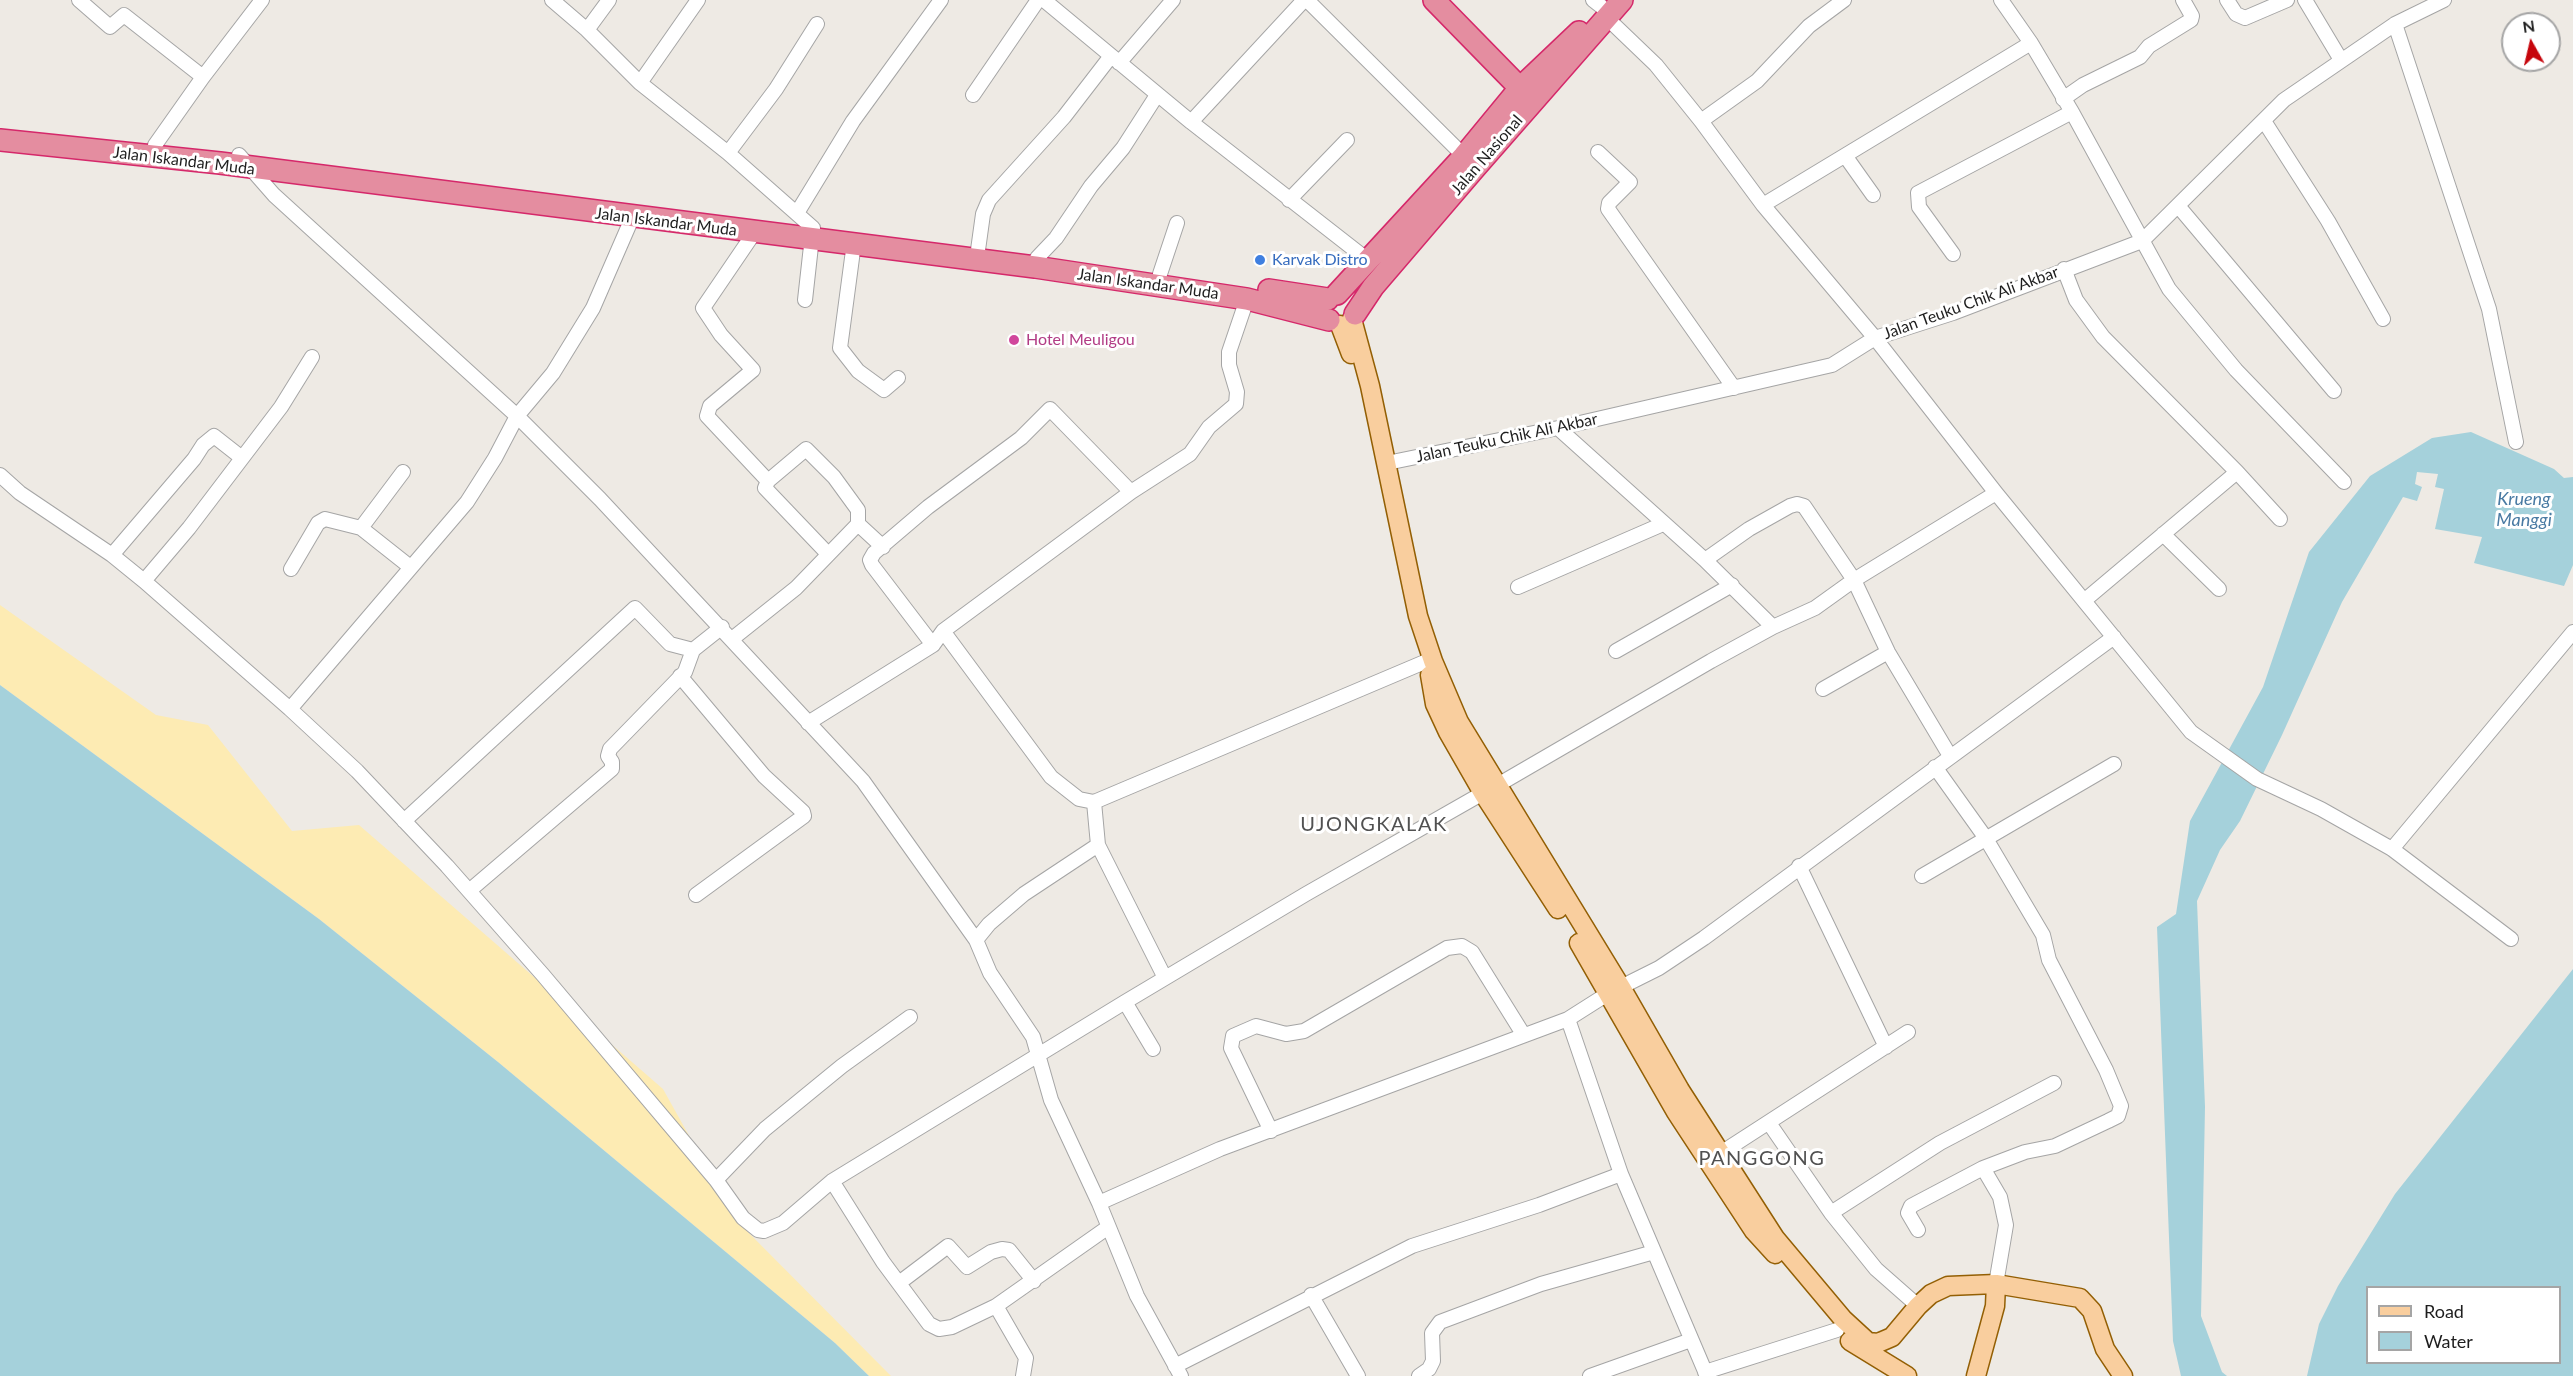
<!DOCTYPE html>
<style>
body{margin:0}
#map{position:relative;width:2573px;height:1376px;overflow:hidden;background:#eeeae4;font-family:Lato,sans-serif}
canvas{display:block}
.legend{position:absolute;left:2366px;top:1286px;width:195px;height:78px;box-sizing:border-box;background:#fff;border:2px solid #a5a5a5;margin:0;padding:8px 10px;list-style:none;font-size:18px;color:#1e1e1e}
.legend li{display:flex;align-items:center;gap:12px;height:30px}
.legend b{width:30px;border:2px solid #a5a5a5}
.north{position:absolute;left:2501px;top:12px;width:60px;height:60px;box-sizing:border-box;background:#fff;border:2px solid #a5a5a5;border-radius:50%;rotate:352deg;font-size:16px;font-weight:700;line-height:24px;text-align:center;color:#1e1e1e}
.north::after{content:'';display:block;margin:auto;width:21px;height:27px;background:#c6050c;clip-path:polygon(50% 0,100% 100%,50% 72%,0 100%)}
</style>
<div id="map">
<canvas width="2573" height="1376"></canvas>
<ul class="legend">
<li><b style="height:8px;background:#f9ce9e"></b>Road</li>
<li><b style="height:16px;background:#a5d1db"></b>Water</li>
</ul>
<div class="north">N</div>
</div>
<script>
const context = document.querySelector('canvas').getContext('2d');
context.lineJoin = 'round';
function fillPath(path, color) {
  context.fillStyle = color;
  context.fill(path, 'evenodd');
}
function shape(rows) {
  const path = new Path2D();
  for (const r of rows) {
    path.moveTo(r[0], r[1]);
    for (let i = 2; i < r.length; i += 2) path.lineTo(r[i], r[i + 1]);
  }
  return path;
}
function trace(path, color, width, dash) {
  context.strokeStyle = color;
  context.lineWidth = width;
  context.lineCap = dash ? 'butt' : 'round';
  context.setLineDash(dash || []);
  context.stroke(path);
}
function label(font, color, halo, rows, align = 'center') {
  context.font = font + ' Lato,sans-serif';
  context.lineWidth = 6;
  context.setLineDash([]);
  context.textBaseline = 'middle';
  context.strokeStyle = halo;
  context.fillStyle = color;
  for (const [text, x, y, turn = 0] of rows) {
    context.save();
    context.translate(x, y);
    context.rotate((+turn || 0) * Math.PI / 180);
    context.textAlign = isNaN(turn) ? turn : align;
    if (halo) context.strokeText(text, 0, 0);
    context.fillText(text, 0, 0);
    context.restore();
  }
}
fillPath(shape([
 [0,605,156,715,208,725,292,831,359,825,663,1089,736,1220,891,1376,869,1376,835,1343,498,1062,319,919,0,685]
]), '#fdebb3');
fillPath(shape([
 [2471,432,2554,469,2564,478,2573,477,2573,565,2564,586,2474,563,2482,537,2435,529,2444,489,2435,487,2438,474,2417,472,2415,484,2422,487,2417,501,2403,497,2342,602,2282,735,2240,821,2220,850,2197,901,2205,1107,2201,1316,2222,1372,2227,1376,2181,1376,2173,1341,2157,927,2176,914,2190,821,2263,687,2309,552,2370,476,2432,438],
 [0,685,319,919,498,1062,835,1343,869,1376,0,1376],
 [2573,969,2573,1376,2307,1376,2319,1324,2338,1286,2395,1194],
 [2368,1288,2560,1288,2560,1362,2368,1362]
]), '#a5d1db');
const minor = shape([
 [79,0,110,27,124,15,203,77],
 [552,0,587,30,640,83,728,153,813,228,805,300],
 [1044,0,1191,122,1369,261],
 [1307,0,1464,156],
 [1593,0,1602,7],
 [2001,0,2031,43,2072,112,2169,289,2236,370,2344,482],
 [2227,0,2236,14,2245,18,2287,0],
 [2305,0,2341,60],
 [1608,19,1656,65,1701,121,1763,205,1875,338,1996,493,2191,732,2257,779,2321,809,2392,849,2511,939],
 [2395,24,2489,309,2516,442],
 [587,30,609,0],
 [1119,63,1173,0],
 [640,83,698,0],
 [973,95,1038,0],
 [2063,99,2083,85,2140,57,2149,46,2191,20,2192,16,2183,0],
 [1701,121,1757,81,1809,26,1844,0],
 [2264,121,2328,221,2383,319],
 [1191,122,1304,0],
 [155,145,203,77,262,0],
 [1598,152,1630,182,1609,203,1608,209,1734,388],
 [728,153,776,89,817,24],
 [239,155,274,195,517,416,600,499,863,781,976,940,990,973,1033,1037,1051,1100,1099,1203,1137,1296,1181,1376],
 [1846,157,1873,195],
 [1289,200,1347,140],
 [1763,205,2031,43],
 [2179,207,2334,391],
 [797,213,853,121,941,0],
 [754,233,703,308,721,335,753,370,710,406,707,416,768,481],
 [854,243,840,348,858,371,884,390,898,378],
 [978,250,983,214,989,200,1064,117,1111,56],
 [1953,254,1919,207,1918,193,2072,112],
 [1037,258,1056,238,1091,186,1123,148,1157,95],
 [2064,269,2076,300,2103,337,2237,472],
 [1160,274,1177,223],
 [1558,428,1705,560,1773,627],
 [1387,463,1558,428,1832,365,1875,338,1953,313,2142,241,2284,100,2395,24,2444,0],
 [0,475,20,493,112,555,144,581,290,709,467,502,495,458,517,416,553,373,593,308,633,216],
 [858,524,883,547],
 [361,528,403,472],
 [2163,534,2219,589],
 [112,555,194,459,203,445,214,436,242,458],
 [1705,560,1749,529,1790,506,1797,504,1804,506,1854,580,1888,652,1950,756],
 [291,569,318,523,325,519,361,528,409,566],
 [144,581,189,528,281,407,312,357],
 [1518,587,1663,524],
 [2085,600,2237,472,2280,519],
 [943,631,1051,777,1079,799,1094,802,1427,661],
 [732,639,796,588,858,524,858,510,834,477,806,449,768,481,765,488,828,554],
 [933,645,872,565,870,560,874,553,928,507,1021,438,1050,409,1131,492],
 [1616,651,1732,585],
 [680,676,764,776,803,812,804,816,696,895],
 [1823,689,1888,652],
 [290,709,357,771,447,866,543,975,716,1180,743,1218,758,1230,764,1231,783,1223,832,1181,1125,1002,1306,894,1483,793],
 [808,723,933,645,943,631,1131,492,1190,454,1209,427,1236,404,1237,392,1229,365,1229,352,1247,299],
 [1496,786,1711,661,1773,627,1815,608,1854,580,1996,493],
 [1094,802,1098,845,1165,978],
 [404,821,635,608,670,644,693,650],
 [2392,849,2573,632],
 [1799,866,1886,1047],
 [1922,876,2114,764],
 [469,891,612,769,612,762,608,756,610,749,685,672,693,650,722,627],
 [976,940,989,924,1024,894,1098,845],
 [1125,1002,1153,1049],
 [1568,1019,1621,1174,1707,1376],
 [1769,1123,1831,1213,1876,1269,1918,1306],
 [1271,1131,1231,1048,1233,1036,1256,1026,1286,1034,1304,1031,1447,948,1462,946,1472,952,1523,1034],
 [1721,1153,1908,1032],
 [1983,1168,2000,1197,2006,1225,1996,1284],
 [716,1180,765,1129,842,1066,910,1017],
 [832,1181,883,1262,929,1324,939,1329,952,1327,996,1306,1107,1228],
 [1099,1203,1220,1149,1568,1019,1609,993,1659,968,1704,938,2114,637],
 [1831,1213,1940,1143,2054,1083],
 [1918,1230,1908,1213,1911,1206,1983,1168,2025,1152,2055,1146,2108,1121,2118,1116,2121,1106,2106,1070,2049,960,2043,935,1985,837,1935,767],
 [899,1283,948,1246,967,1267,991,1252,1002,1249,1009,1250,1034,1281],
 [1311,1295,1358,1376],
 [996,1306,1026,1358,1023,1376],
 [1175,1366,1412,1246,1539,1205,1621,1174],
 [1705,1372,1837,1330],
 [1419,1376,1429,1369,1433,1361,1432,1333,1440,1322,1541,1284,1654,1252],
 [1590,1376,1691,1340]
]);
const major = shape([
 [1352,319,1370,386,1418,616,1433,661,1459,722,1622,989,1680,1090,1775,1238,1843,1319,1868,1342,1878,1343,1892,1337,1918,1306,1931,1294,1948,1286,1996,1284,2080,1298,2092,1311,2105,1349,2123,1376],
 [1340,325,1351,354],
 [1430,675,1435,704,1448,732,1483,793,1558,909],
 [1579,943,1676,1112,1754,1231,1775,1254],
 [1850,1341,1907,1376],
 [1976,1376,1995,1306,1996,1284]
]);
const highway = shape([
 [1434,0,1520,88],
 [0,140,220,163,1035,267,1247,299,1329,320],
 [1269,290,1328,299],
 [1337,294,1464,156,1520,88,1579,32],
 [1355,314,1373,287,1475,168,1622,0]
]);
trace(minor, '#a5a5a5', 16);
trace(major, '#935f04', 21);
trace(highway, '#d5286a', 24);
trace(minor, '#fff', 14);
trace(major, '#f9ce9e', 18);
trace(highway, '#e48da0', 21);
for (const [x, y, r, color] of [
 [1260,260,6,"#3f7fe0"],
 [1014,340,6,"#d1479c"]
]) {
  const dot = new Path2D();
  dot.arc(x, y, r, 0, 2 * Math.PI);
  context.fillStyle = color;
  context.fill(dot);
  trace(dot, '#fff', 2);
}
label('16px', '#1e1e1e', '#fff', [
 ["Jalan Nasional",1487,155,-49],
 ["Jalan Iskandar Muda",184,161,7],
 ["Jalan Iskandar Muda",666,222,7],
 ["Jalan Iskandar Muda",1148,284,8],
 ["Jalan Teuku Chik Ali Akbar",1971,303,-20],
 ["Jalan Teuku Chik Ali Akbar",1507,438,-12]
]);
label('16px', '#366cbe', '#fff', [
 ["Karvak Distro",1272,260]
], 'left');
label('16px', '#b23c85', '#fff', [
 ["Hotel Meuligou",1026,340]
], 'left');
label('italic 18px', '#497aa3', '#fff', [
 ["Krueng",2524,499],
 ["Manggi",2524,520]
]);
context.letterSpacing = '1.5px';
label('20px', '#515151', '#fff', [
 ["UJONGKALAK",1374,825],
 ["PANGGONG",1762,1159]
]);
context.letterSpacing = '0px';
</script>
